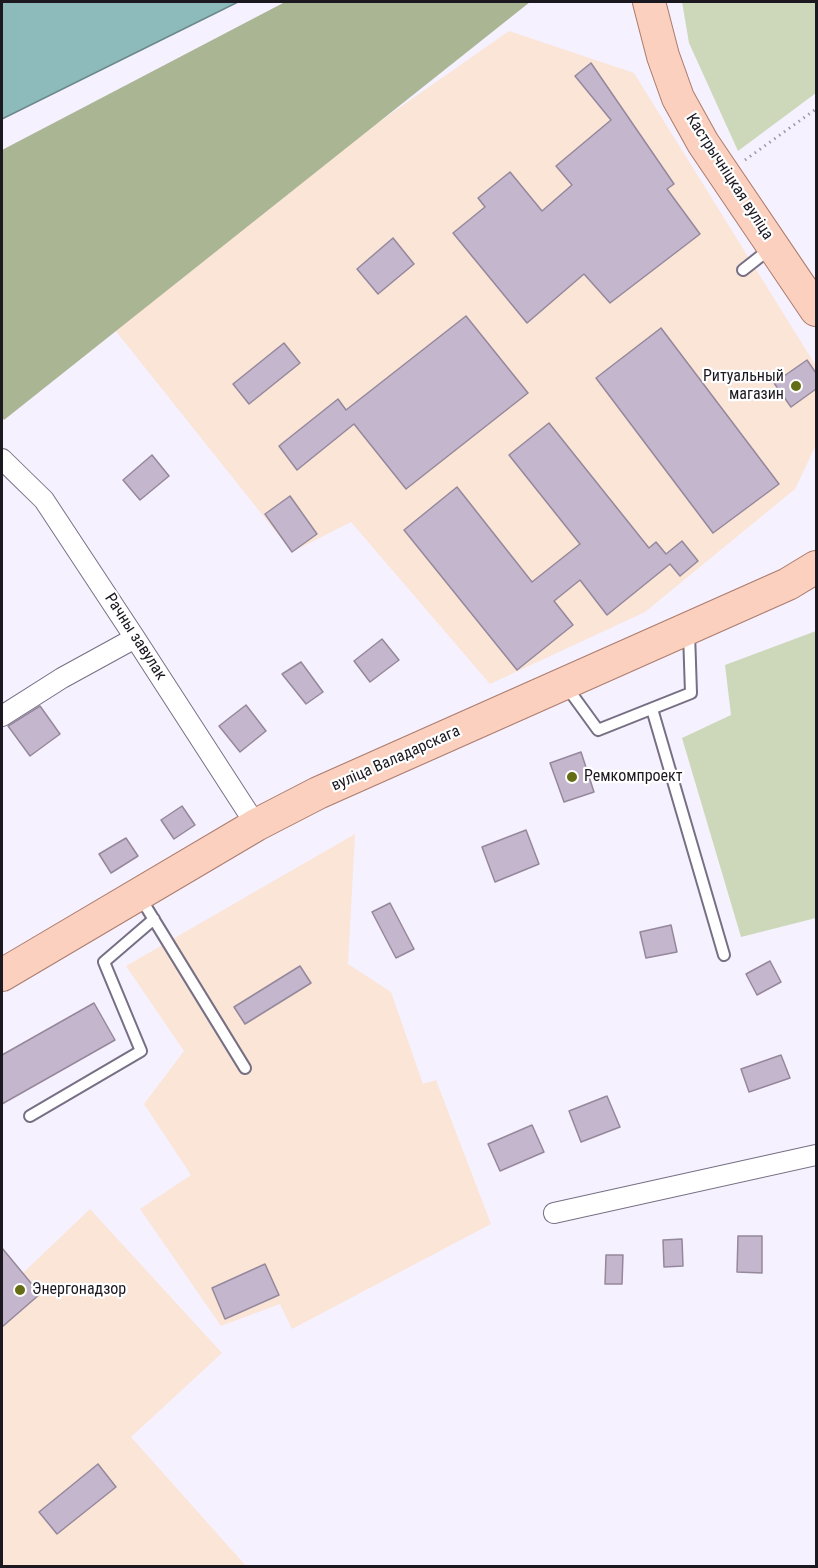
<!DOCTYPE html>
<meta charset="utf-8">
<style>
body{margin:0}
#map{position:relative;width:818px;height:1568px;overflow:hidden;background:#f6f1ff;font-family:"Roboto Condensed",sans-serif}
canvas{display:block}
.frame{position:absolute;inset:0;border:3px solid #1b1820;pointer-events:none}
</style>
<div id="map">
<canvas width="818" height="1568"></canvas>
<div class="frame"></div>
</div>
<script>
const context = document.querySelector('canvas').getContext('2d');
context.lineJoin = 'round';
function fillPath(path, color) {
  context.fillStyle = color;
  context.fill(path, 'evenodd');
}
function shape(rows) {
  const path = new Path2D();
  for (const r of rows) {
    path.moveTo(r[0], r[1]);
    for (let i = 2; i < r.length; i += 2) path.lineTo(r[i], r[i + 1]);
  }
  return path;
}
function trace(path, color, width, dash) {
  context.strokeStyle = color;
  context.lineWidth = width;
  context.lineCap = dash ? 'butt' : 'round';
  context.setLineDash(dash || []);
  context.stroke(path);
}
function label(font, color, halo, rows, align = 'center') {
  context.font = font + ' "Roboto Condensed",sans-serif';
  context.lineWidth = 4.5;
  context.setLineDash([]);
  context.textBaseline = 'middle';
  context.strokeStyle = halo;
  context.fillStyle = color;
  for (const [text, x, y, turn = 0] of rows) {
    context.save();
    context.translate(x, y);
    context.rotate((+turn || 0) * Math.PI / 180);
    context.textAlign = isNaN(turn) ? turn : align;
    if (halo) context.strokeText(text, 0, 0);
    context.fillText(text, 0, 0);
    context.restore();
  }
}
fillPath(shape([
 [509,31,634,73,816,366,816,445,795,489,645,612,490,684,351,522,292,552,103,315],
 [355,834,348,964,391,992,423,1084,436,1080,491,1224,292,1329,280,1304,221,1326,140,1209,191,1175,144,1104,184,1051,126,966],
 [90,1209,222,1353,131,1437,246,1566,2,1566,2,1260,7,1255,23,1273]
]), '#fae5d7');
fillPath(shape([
 [682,2,816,2,816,93,738,151,689,43],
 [816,631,816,918,741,937,682,738,731,715,725,665]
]), '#cdd8ba');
fillPath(shape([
 [285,2,530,2,4,420,2,417,2,150]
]), '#aab594');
const water = shape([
 [2,2,238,2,2,119,2,2]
]);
fillPath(water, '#8dbaba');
trace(water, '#6b898c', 1.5);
const building = shape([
 [591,63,674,184,667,189,700,234,610,303,584,274,527,323,453,233,485,207,478,198,510,172,542,211,572,185,556,166,611,120,575,76,591,63],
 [393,238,414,264,378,294,357,269,393,238],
 [466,316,528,393,406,489,354,424,297,470,279,446,338,399,346,410,466,316],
 [661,328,779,484,713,533,596,378,661,328],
 [284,343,300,363,249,404,233,384,284,343],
 [807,360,816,373,816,389,791,407,774,383,807,360],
 [549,423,649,548,656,542,666,554,682,541,698,561,680,576,670,564,607,615,580,580,554,601,573,625,517,670,404,530,457,487,532,582,580,544,509,455,549,423],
 [152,455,169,476,140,500,123,480,152,455],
 [290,496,317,534,292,552,265,514,290,496],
 [382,639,399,660,370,682,354,661,382,639],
 [301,662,323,692,306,704,282,674,301,662],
 [246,705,266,731,240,752,219,726,246,705],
 [40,706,60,734,30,756,8,726,40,706],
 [581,752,594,792,564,802,550,763,581,752],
 [182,806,195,825,174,839,161,820,182,806],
 [526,830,539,864,495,882,482,847,526,830],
 [126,838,138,856,111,873,99,854,126,838],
 [390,903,414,949,396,958,372,912,390,903],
 [671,925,677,952,646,958,640,932,671,925],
 [770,961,781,982,757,995,746,974,770,961],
 [300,966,311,983,245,1024,234,1007,300,966],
 [94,1003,115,1040,2,1104,2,1055,94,1003],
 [781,1055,790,1078,749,1092,741,1069,781,1055],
 [607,1096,620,1127,581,1142,569,1111,607,1096],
 [532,1125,544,1152,500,1171,488,1144,532,1125],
 [738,1236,762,1236,762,1273,737,1272,738,1236],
 [682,1239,683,1266,664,1267,663,1240,682,1239],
 [2,1248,40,1294,2,1327,2,1248],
 [606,1255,623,1255,622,1284,605,1284,606,1255],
 [265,1264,279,1295,225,1319,212,1288,265,1264],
 [98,1464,116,1487,57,1534,39,1512,98,1464]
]);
fillPath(building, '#c4b6cc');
trace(building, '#95889c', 1.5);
const lane = shape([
 [743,270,771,248],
 [566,686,598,730,691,693,689,633],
 [652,709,724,955],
 [140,897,245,1068],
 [30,1116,141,1051,104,962,154,919]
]);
const street = shape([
 [2,459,44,500,135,638,256,825],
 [2,716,62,678,135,638],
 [554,1213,816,1155]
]);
const primary = shape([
 [649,2,663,56,678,98,703,143,816,310],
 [2,975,256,825,318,793,788,584,816,567]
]);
trace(lane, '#776f84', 14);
trace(street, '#776f84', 22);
trace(primary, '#ab7b6b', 34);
trace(shape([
 [745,160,816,109]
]), '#9e99a5', 3, [1.5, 4.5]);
trace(lane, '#fff', 10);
trace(street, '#fff', 20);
trace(primary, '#fbd0be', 32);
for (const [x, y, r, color] of [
 [796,386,6,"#646d14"],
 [572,777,6,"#646d14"],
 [20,1290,6,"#646d14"]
]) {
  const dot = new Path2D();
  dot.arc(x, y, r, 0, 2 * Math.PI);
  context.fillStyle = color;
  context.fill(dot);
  trace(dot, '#fff', 2);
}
label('16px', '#1b1820', '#fff', [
 ["Кастрычніцкая вуліца",729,177,57],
 ["Рачны завулак",135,637,57],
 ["вуліца Валадарскага",396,759,-24]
]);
label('16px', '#1b1820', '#fff', [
 ["Ритуальный",784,377,"right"],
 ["магазин",784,395,"right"],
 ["Ремкомпроект",584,777],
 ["Энергонадзор",32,1290]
], 'left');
</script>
